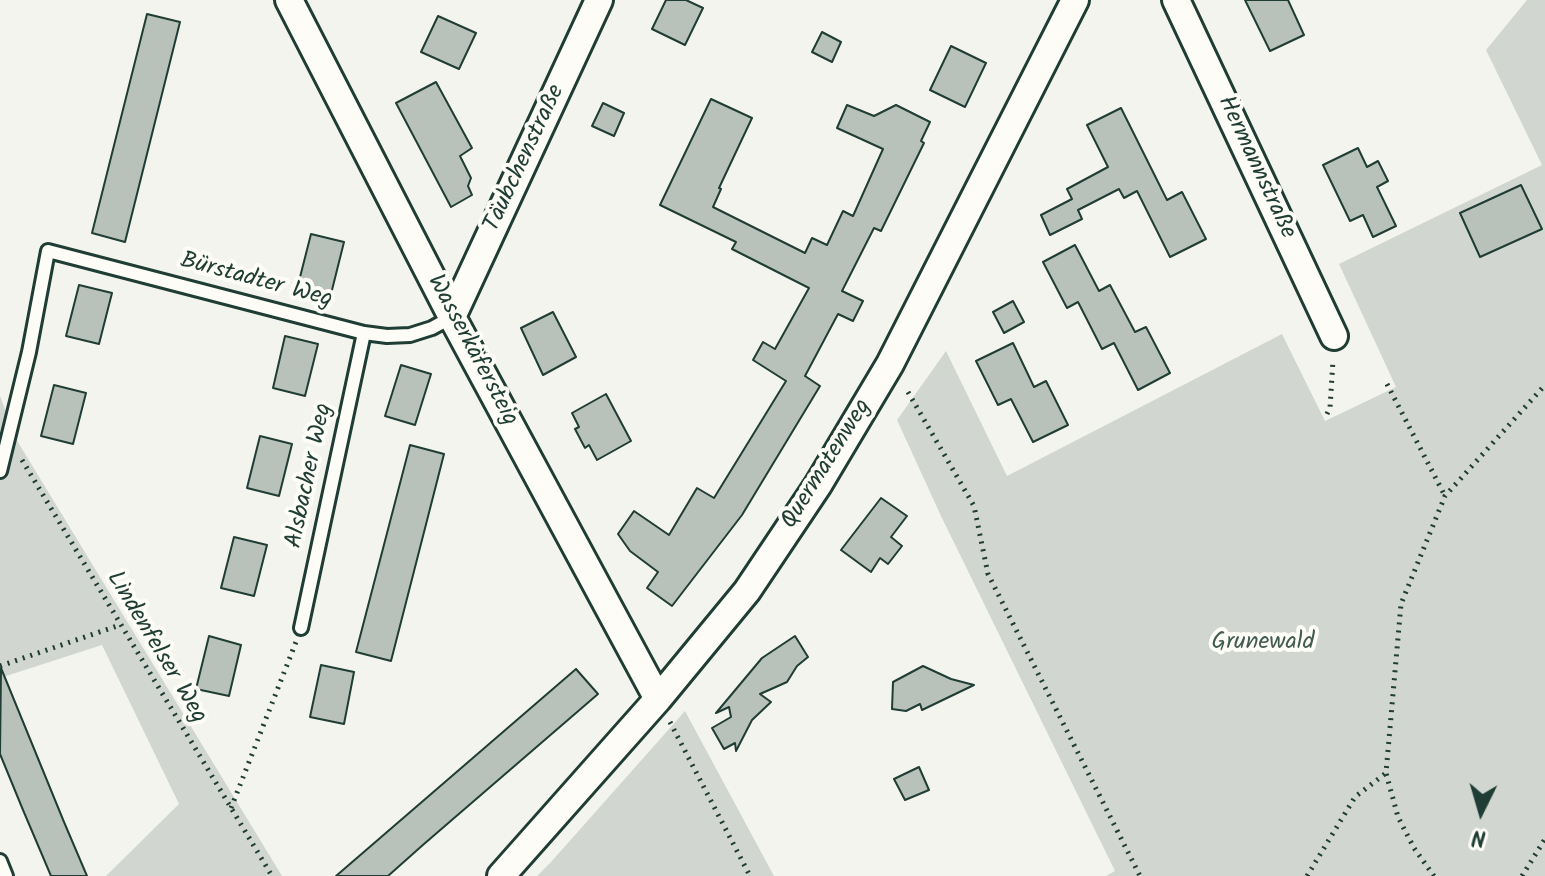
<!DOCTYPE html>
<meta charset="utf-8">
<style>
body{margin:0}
#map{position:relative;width:1545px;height:876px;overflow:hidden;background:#f4f4ef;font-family:Kalam,sans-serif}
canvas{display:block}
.north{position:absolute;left:1441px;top:772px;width:80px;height:80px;-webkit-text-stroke:6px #fdfcf7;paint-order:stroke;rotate:185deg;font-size:22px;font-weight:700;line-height:32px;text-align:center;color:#1f3d34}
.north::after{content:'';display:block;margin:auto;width:28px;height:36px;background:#1f3d34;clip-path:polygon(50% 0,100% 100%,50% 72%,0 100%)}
</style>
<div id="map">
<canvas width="1545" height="876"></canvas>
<div class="north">N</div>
</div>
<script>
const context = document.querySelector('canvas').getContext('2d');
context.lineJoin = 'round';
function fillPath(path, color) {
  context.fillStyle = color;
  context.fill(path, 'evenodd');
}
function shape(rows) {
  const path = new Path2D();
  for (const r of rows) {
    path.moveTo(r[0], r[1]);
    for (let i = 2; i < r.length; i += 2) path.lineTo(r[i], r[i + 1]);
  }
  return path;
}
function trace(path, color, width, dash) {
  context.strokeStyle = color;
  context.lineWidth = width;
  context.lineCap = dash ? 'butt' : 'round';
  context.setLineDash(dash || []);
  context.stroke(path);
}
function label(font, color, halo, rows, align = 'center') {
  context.font = font + ' Kalam,sans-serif';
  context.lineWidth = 8;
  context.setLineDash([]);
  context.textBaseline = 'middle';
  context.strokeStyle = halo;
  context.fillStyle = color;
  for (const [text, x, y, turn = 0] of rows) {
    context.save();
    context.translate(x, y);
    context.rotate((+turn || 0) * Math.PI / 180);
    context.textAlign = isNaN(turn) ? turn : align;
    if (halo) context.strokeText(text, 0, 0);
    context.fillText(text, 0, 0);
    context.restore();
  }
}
fillPath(shape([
 [1527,0,1545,0,1545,876,1106,876,1115,871,941,516,897,420,946,351,1007,476,1282,334,1325,421,1396,387,1339,264,1542,165,1486,50],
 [0,396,16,439,282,876,106,876,179,804,102,645,0,678],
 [685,711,774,876,537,876,551,862]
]), '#d1d6d1');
const building = shape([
 [666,0,686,0,703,8,685,45,652,29,666,0],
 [1245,0,1288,0,1304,35,1270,51,1245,0],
 [147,14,180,22,125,242,92,233,147,14],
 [438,16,476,33,459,69,421,52,438,16],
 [822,32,841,42,832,62,812,52,822,32],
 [951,46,986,63,965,107,930,90,951,46],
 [436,82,472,148,460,156,471,178,468,186,472,195,451,207,396,103,436,82],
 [711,99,752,118,719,188,721,189,713,207,805,253,812,238,827,245,843,211,853,216,883,149,837,128,847,105,874,116,896,105,930,122,921,141,924,143,881,231,874,228,842,291,863,301,853,321,838,314,805,376,820,386,742,515,672,606,647,588,658,572,630,551,618,534,634,511,669,535,697,488,714,498,786,381,753,360,763,342,775,349,809,288,732,249,736,242,660,205,711,99],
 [603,103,624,113,614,136,592,126,603,103],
 [1121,108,1167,200,1182,192,1206,239,1170,257,1137,191,1124,198,1119,189,1078,210,1082,219,1050,235,1041,215,1072,199,1067,189,1108,167,1087,125,1121,108],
 [1358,148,1367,167,1378,161,1388,181,1377,187,1396,226,1373,237,1363,215,1350,221,1323,165,1358,148],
 [1521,185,1542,229,1480,257,1460,213,1521,185],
 [311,234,344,242,331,294,298,285,311,234],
 [1075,245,1099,291,1110,285,1135,332,1146,327,1170,373,1138,390,1114,343,1102,349,1078,302,1067,308,1043,262,1075,245],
 [79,285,112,293,99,344,66,336,79,285],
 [1013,301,1024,322,1004,333,993,312,1013,301],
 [553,312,576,357,543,375,521,328,553,312],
 [285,336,318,344,305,396,273,388,285,336],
 [1013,343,1034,387,1046,381,1068,425,1033,442,1011,399,998,405,976,361,1013,343],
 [401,365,431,374,415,425,385,416,401,365],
 [54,385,86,393,73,444,41,436,54,385],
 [606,394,631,441,597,460,589,445,585,448,575,429,579,427,572,413,606,394],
 [260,436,292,444,279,496,247,488,260,436],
 [410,445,444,454,391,661,356,652,410,445],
 [881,498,907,516,891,537,902,546,888,564,880,558,871,572,841,550,881,498],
 [234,537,267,545,254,596,221,588,234,537],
 [209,636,241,645,229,696,196,689,209,636],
 [795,636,808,657,797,666,787,682,760,694,771,702,752,720,736,751,735,743,724,749,712,728,731,717,729,707,716,713,762,658,795,636],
 [321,665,354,672,344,724,310,717,321,665],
 [923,666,951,679,974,685,922,710,920,704,906,711,892,709,893,682,923,666],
 [1,668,64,822,87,876,51,876,23,810,0,754,1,668],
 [576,669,598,694,424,844,388,876,336,876,576,669],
 [919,767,929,790,905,800,894,779,919,767]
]);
fillPath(building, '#b9c1bb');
trace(building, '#1f3d34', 2);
const lane = shape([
 [0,471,29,352,48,251,364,333,387,336,410,335,432,328,452,317],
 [301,628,364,333],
 [0,861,6,876]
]);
const street = shape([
 [289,0,452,317,658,699],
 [1176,0,1334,336],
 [452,317,599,0],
 [501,876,658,699,747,591,818,485,890,364,1075,0]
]);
trace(lane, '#1f3d34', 18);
trace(street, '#1f3d34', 32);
trace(shape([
 [1387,384,1445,496],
 [908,392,974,506,988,574,1140,876],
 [1327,414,1330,408,1333,360],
 [22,460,272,876],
 [0,666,120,625],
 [670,722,750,876],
 [231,808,296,642],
 [1307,876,1355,797,1386,773],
 [1434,876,1414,848,1398,817,1386,773,1401,604,1445,496,1545,385],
 [1522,876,1545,839]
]), '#1f3d34', 5, [2, 6]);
trace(lane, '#fdfcf7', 12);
trace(street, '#fdfcf7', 26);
label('24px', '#1f3d34', '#fdfcf7', [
 ["Täubchenstraße",526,159,-65],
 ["Hermannstraße",1255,168,65],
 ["Bürstadter Weg",256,282,15],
 ["Wasserkäfersteig",471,351,62],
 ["Quermatenweg",828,465,-58],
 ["Alsbacher Weg",311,476,-78],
 ["Lindenfelser Weg",155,648,59]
]);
label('24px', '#435c53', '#fdfcf7', [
 ["Grunewald",1263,644]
]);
</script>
